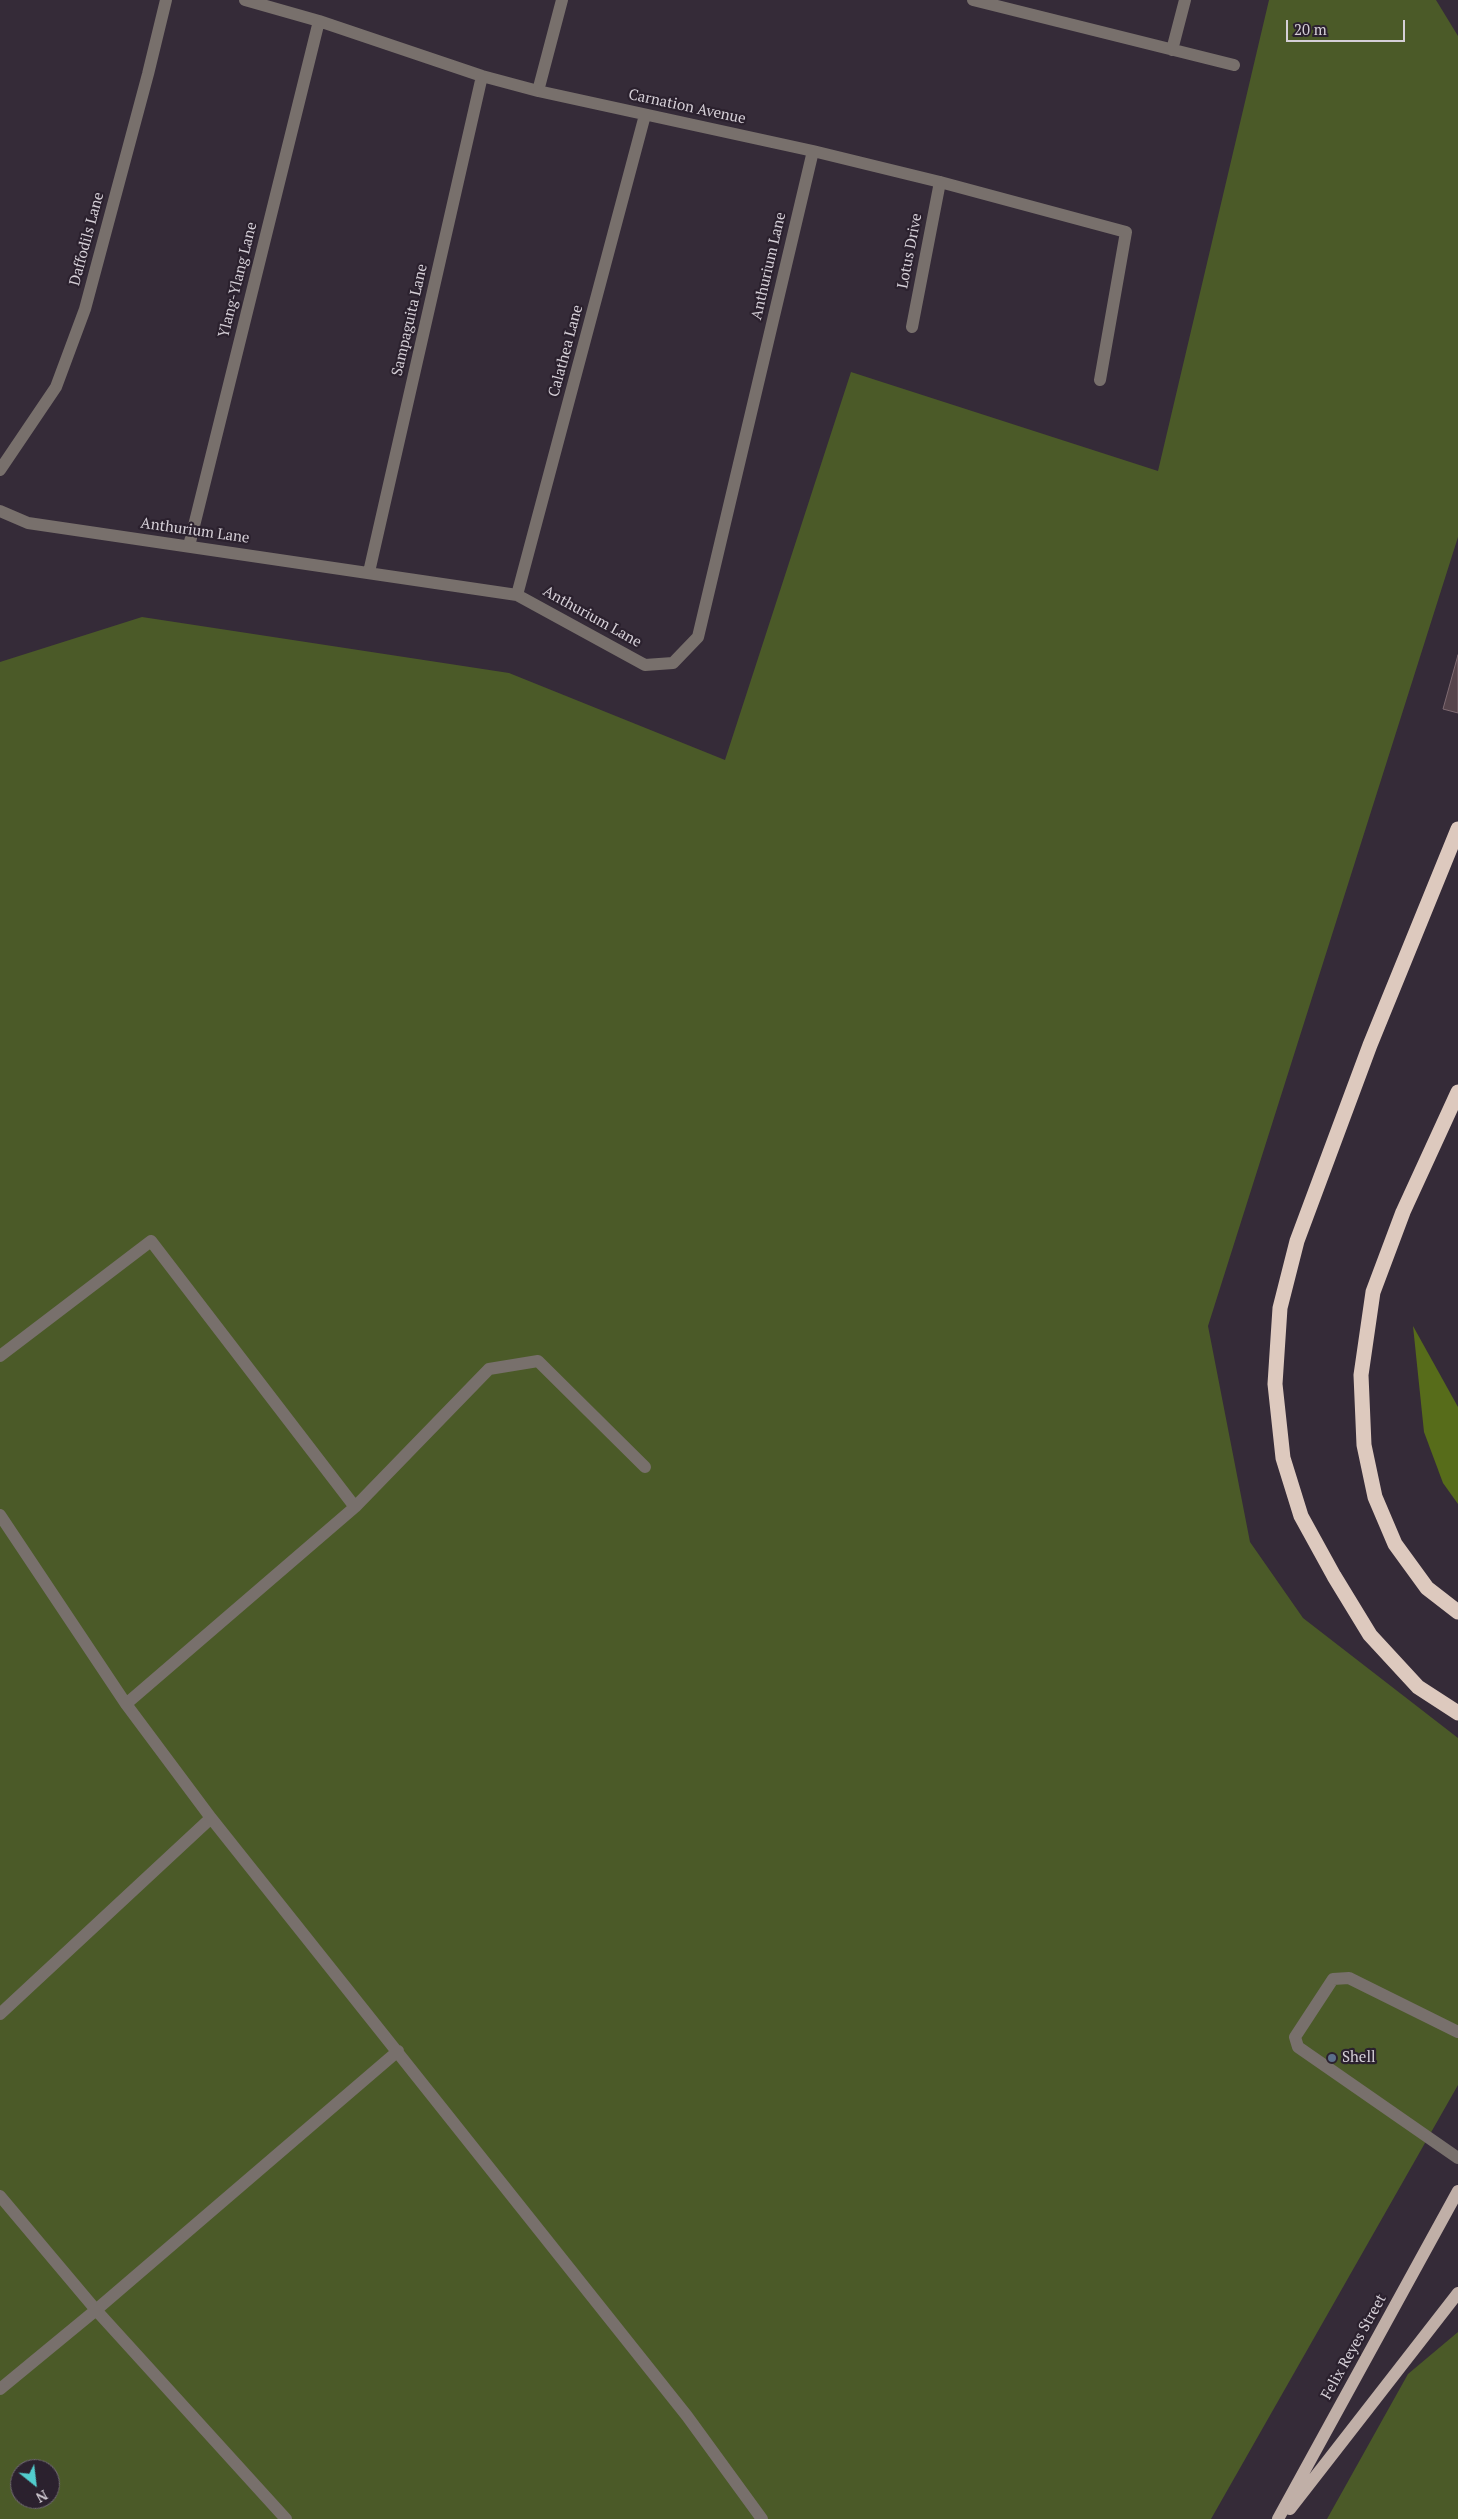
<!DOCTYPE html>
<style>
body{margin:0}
#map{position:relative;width:1458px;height:2519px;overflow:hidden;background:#352b38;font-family:"PT Serif",serif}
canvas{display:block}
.north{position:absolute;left:10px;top:2459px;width:50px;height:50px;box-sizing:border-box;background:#2b212e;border:1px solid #6f6772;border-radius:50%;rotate:151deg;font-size:14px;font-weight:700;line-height:20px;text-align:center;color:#d5cfd7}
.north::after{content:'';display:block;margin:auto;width:18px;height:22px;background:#52cdce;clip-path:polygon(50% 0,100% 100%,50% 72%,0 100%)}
.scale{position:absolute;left:1286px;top:20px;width:119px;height:22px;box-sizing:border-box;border:2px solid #d5cfd7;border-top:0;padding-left:6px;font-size:15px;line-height:18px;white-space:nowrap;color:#d5cfd7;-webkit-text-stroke:4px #2b212e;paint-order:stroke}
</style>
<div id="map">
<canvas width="1458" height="2519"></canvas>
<div class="north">N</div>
<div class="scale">20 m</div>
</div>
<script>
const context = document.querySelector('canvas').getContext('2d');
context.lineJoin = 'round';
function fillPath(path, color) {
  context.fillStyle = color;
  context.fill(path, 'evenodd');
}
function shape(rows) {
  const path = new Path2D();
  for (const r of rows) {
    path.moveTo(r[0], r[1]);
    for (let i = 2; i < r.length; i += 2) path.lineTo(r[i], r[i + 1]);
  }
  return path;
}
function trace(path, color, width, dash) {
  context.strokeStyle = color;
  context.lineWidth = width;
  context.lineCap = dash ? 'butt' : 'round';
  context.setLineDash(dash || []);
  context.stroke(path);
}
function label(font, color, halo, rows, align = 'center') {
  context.font = font + ' "PT Serif",serif';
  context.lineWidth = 4.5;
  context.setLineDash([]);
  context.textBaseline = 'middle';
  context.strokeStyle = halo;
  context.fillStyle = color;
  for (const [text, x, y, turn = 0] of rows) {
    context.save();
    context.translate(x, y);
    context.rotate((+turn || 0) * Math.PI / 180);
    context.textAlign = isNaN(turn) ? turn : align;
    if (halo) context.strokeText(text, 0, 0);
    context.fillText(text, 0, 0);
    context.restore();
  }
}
fillPath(shape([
 [1269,0,1436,0,1458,36,1458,537,1208,1326,1250,1542,1303,1618,1458,1738,1458,2085,1211,2519,0,2519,0,662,142,617,509,673,725,760,851,372,1158,471],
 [20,2469,50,2469,50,2499,20,2499],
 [1458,2332,1458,2519,1327,2519,1408,2374]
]), '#4b5a28');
fillPath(shape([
 [1413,1326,1458,1407,1458,1504,1443,1483,1424,1432]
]), '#576c1a');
const building = shape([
 [1458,655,1458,713,1443,709,1458,655]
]);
fillPath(building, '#56444b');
trace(building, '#7f6b72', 1);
trace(shape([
 [245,0,319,21,482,76,538,91,813,151,940,182,1126,232,1100,380],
 [973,0,1234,65],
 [1172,50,1185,0],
 [538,91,562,0],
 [912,327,940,182],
 [0,470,56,387,85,309,148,74,166,0],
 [0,511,28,523,517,595,645,665,673,663,698,637,813,151],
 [189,546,319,21],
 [369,572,482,76],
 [517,595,645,115],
 [0,1356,151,1241,355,1507,126,1704],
 [355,1507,489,1369,538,1361,645,1467],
 [0,1515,126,1704,211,1818,687,2416,762,2519],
 [0,2014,211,1818],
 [1458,2032,1349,1978,1333,1979,1295,2037,1298,2047,1458,2158],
 [0,2196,96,2310,286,2519],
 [0,2389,96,2310,398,2051]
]), '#78706c', 12);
trace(shape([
 [1290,2509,1458,2293],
 [1278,2519,1458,2191]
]), '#c0afa7', 12);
trace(shape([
 [1458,829,1370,1045,1297,1241,1280,1308,1275,1384,1283,1458,1301,1516,1334,1576,1370,1635,1418,1687,1458,1713],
 [1458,1092,1403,1212,1373,1292,1361,1375,1364,1445,1375,1497,1395,1544,1427,1588,1458,1612]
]), '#ddc9be', 15);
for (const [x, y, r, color] of [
 [1332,2058,5,"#5c6f8a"]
]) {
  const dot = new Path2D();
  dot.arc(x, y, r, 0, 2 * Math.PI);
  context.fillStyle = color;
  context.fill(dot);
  trace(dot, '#2b212e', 2);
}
label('15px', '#d5cfd7', '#2b212e', [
 ["Carnation Avenue",687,107,12],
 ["Daffodils Lane",87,239,-75],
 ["Lotus Drive",910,251,-79],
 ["Anthurium Lane",769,266,-77],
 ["Ylang-Ylang Lane",238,280,-76],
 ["Sampaguita Lane",410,320,-77],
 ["Calathea Lane",566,351,-75],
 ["Anthurium Lane",195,531,8],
 ["Anthurium Lane",592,617,29],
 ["Felix Reyes Street",1354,2347,-61]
]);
label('15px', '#d5cfd7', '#2b212e', [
 ["Shell",1342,2058]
], 'left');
</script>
